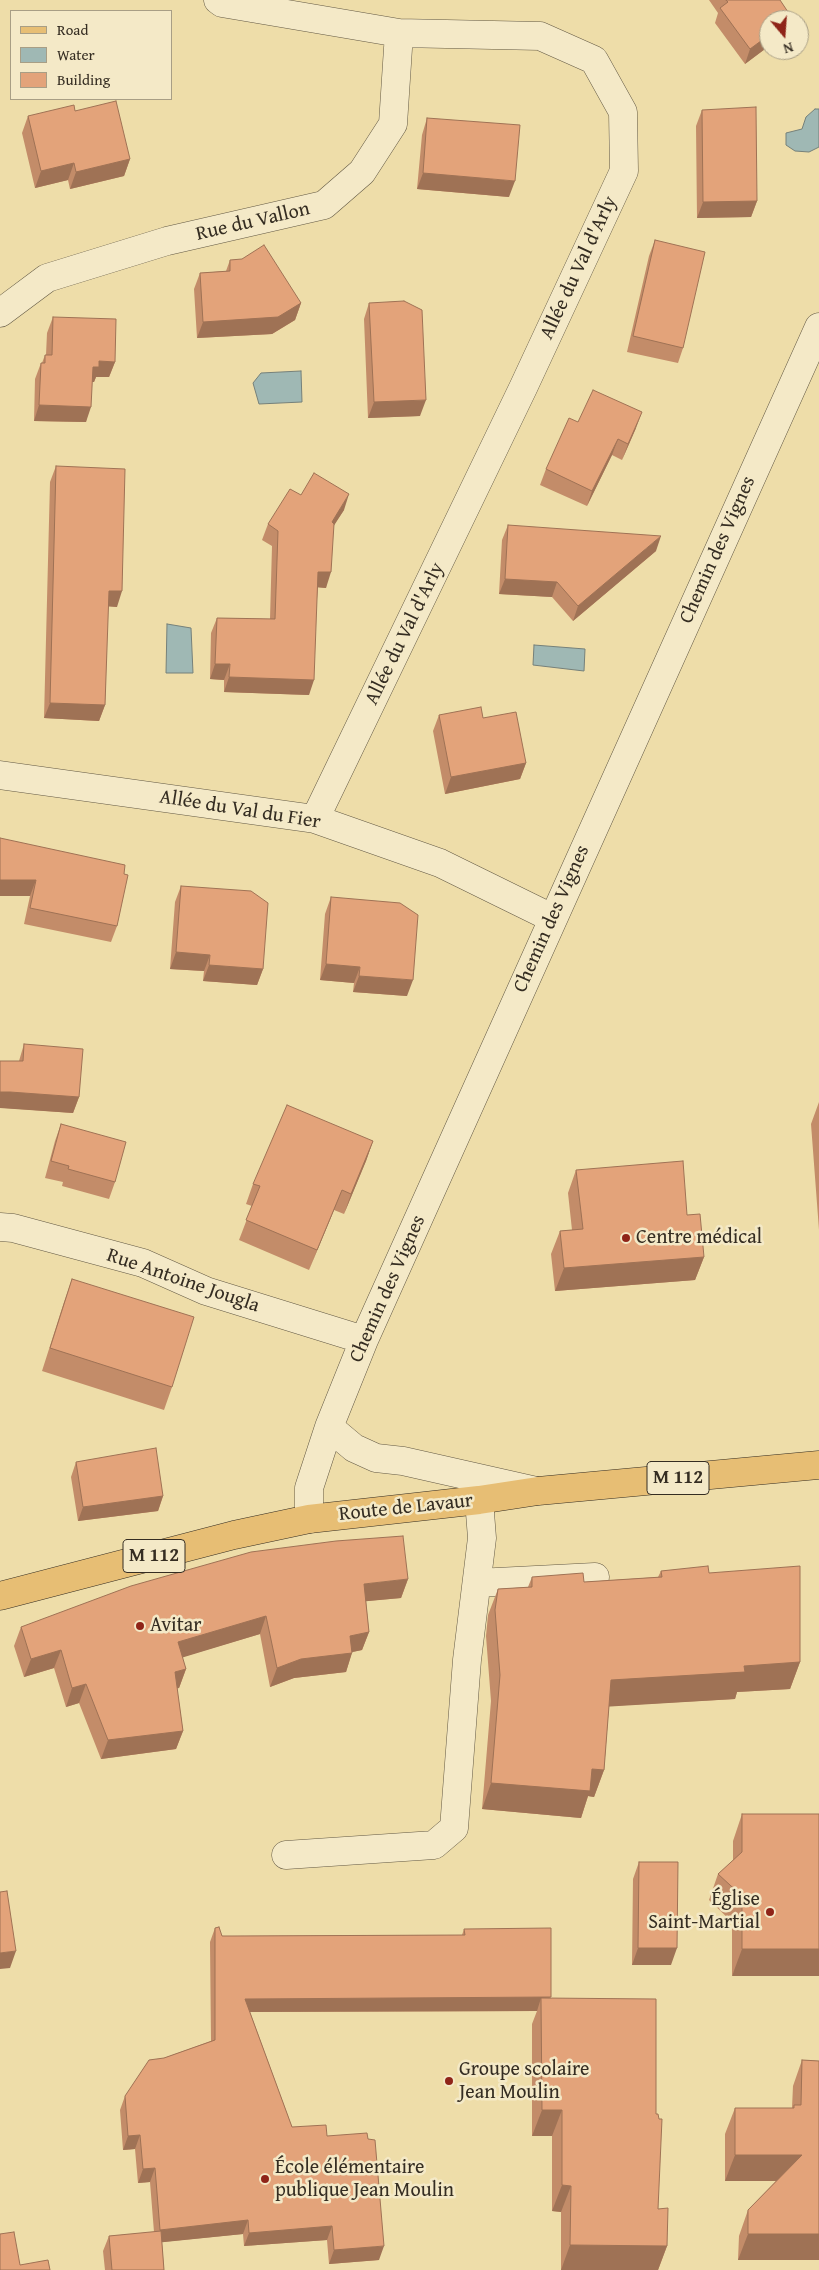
<!DOCTYPE html>
<meta charset="utf-8">
<style>
body{margin:0}
#map{position:relative;width:819px;height:2270px;overflow:hidden;background:#eedda9;font-family:"Gentium Book Plus",serif}
canvas{display:block}
.legend{position:absolute;left:10px;top:10px;width:162px;height:90px;box-sizing:border-box;background:#f4e9c7;border:1px solid #a89e85;margin:0;padding:6px 9px;list-style:none;font-size:15px;color:#352d22}
.legend li{display:flex;align-items:center;gap:10px;height:25px}
.legend b{width:25px;border:1px solid #a89e85}
.north{position:absolute;left:759px;top:10px;width:50px;height:50px;box-sizing:border-box;background:#f4e9c7;border:1px solid #a89e85;border-radius:50%;rotate:162deg;font-size:14px;font-weight:700;line-height:20px;text-align:center;color:#352d22}
.north::after{content:'';display:block;margin:auto;width:18px;height:22px;background:#8f2418;clip-path:polygon(50% 0,100% 100%,50% 72%,0 100%)}
</style>
<div id="map">
<canvas width="819" height="2270"></canvas>
<ul class="legend">
<li><b style="height:6px;background:#e7be74"></b>Road</li>
<li><b style="height:14px;background:#9fb8b4"></b>Water</li>
<li><b style="height:14px;background:#e3a37a"></b>Building</li>
</ul>
<div class="north">N</div>
</div>
<script>
const context = document.querySelector('canvas').getContext('2d');
context.lineJoin = 'round';
function fillPath(path, color) {
  context.fillStyle = color;
  context.fill(path, 'evenodd');
}
function shape(rows) {
  const path = new Path2D();
  for (const r of rows) {
    path.moveTo(r[0], r[1]);
    for (let i = 2; i < r.length; i += 2) path.lineTo(r[i], r[i + 1]);
  }
  return path;
}
function trace(path, color, width, dash) {
  context.strokeStyle = color;
  context.lineWidth = width;
  context.lineCap = dash ? 'butt' : 'round';
  context.setLineDash(dash || []);
  context.stroke(path);
}
function label(font, color, halo, rows, align = 'center') {
  context.font = font + ' "Gentium Book Plus",serif';
  context.lineWidth = 5;
  context.setLineDash([]);
  context.textBaseline = 'middle';
  context.strokeStyle = halo;
  context.fillStyle = color;
  for (const [text, x, y, turn = 0] of rows) {
    context.save();
    context.translate(x, y);
    context.rotate((+turn || 0) * Math.PI / 180);
    context.textAlign = isNaN(turn) ? turn : align;
    if (halo) context.strokeText(text, 0, 0);
    context.fillText(text, 0, 0);
    context.restore();
  }
}
const water = shape([
 [815,109,819,109,819,147,809,152,795,151,786,145,786,133,802,129,806,117,815,109],
 [301,371,302,402,259,404,253,383,261,373,301,371],
 [167,624,191,628,193,673,166,673,167,624],
 [534,645,585,649,584,671,533,665,534,645]
]);
fillPath(water, '#9fb8b4');
trace(water, '#75807a', 1);
const minor = shape([
 [218,0,222,3,399,33,540,36,594,60,623,112,624,171,523,388,315,819],
 [0,313,47,278,167,241,324,205,362,172,393,124,399,33],
 [0,775,315,819,440,863,552,918],
 [0,1227,13,1228,143,1263,206,1291,364,1340],
 [329,1427,354,1448,376,1458,403,1461,536,1491],
 [309,1519,309,1488,329,1427,364,1340,819,327],
 [477,1583,595,1577],
 [286,1855,434,1845,454,1828,467,1660,482,1538,479,1500]
]);
const major = shape([
 [0,1596,234,1535,309,1519,479,1500,538,1491,819,1465]
]);
trace(minor, '#635944', 29);
trace(major, '#352d22', 29);
trace(minor, '#f4e9c7', 28);
trace(major, '#e7be74', 28);
fillPath(shape([
 [709,0,780,0,769,20,769,46,745,64,715,23,718,13],
 [702,110,757,201,751,217,697,218,696,126],
 [75,111,130,159,124,176,70,189,68,180,35,188,22,133,28,116],
 [427,118,509,197,417,189,422,135],
 [655,240,683,348,678,363,627,352,649,256],
 [230,260,301,303,295,320,272,334,197,338,194,289,200,273,226,271],
 [369,303,420,416,368,418,364,319],
 [53,317,115,362,109,377,96,377,94,382,92,382,86,422,34,421,35,379,41,363,42,363,45,355,46,355,47,333],
 [636,428,622,460,612,455,587,506,540,485,546,469],
 [56,466,117,607,108,606,105,705,99,721,44,718,50,482],
 [301,495,344,510,333,526,326,588,318,587,309,695,224,692,224,680,210,679,211,633,217,618,270,619,272,546,262,540,268,524],
 [508,525,656,551,573,621,552,597,499,594,502,540],
 [439,715,483,718,526,763,520,779,445,794,433,731],
 [0,838,117,926,111,942,24,924,30,896,0,896],
 [181,886,263,969,257,985,203,981,204,971,170,969,175,902],
 [331,897,407,996,353,992,354,983,320,980,325,914],
 [24,1044,79,1097,73,1113,5,1108,19,1061],
 [819,1102,819,1230,811,1124],
 [61,1124,115,1182,109,1199,62,1186,63,1182,45,1178,55,1141],
 [373,1141,366,1161,344,1214,334,1210,309,1270,239,1240,252,1206,246,1204,253,1184],
 [576,1170,687,1215,704,1257,695,1280,555,1291,551,1254,560,1231,572,1230,568,1193],
 [72,1279,172,1387,164,1410,42,1371,64,1302],
 [76,1462,163,1496,158,1511,78,1521,71,1477],
 [661,1571,709,1573,800,1662,790,1689,737,1692,735,1699,609,1706,604,1770,594,1797,588,1796,581,1818,482,1809,491,1701,486,1636,488,1615,498,1589,528,1587,532,1577,584,1582,658,1577],
 [408,1579,401,1598,366,1601,369,1632,362,1650,352,1652,346,1672,294,1678,270,1687,260,1634,182,1657,186,1669,179,1688,177,1688,183,1731,176,1749,101,1759,79,1703,66,1707,54,1668,24,1677,14,1646,21,1627],
 [742,1814,819,1814,732,1976,732,1922,709,1900,718,1874,733,1861,733,1841],
 [639,1862,671,1965,632,1965,633,1879],
 [215,1928,222,1936,462,1935,464,1929,551,1998,656,2114,658,2209,667,2246,658,2270,561,2270,561,2212,552,2211,552,2136,532,2136,532,2024,537,2011,250,2012,292,2127,327,2136,379,2260,329,2264,327,2240,244,2246,243,2234,162,2242,164,2270,105,2270,103,2251,109,2236,154,2232,150,2182,138,2183,135,2149,123,2150,120,2110,125,2096,164,2058,211,2041,210,1942],
 [802,2060,819,2061,819,2260,738,2260,739,2236,748,2210,776,2181,725,2181,725,2134,735,2108,792,2108,793,2086]
]), '#c38c69');
fillPath(shape([
 [769,35,769,46,745,64,750,49],
 [130,159,124,176,70,189,76,172],
 [74,163,68,180,35,188,41,171],
 [423,173,515,181,509,197,417,189],
 [757,201,751,217,697,218,703,202],
 [301,303,295,320,272,334,197,338,203,322],
 [99,361,115,362,109,377,96,377,94,382,87,382,93,367],
 [426,400,420,416,368,418,374,402],
 [39,405,91,407,86,422,34,421],
 [642,412,636,428,622,460,628,444],
 [618,439,612,455,587,506,592,491],
 [349,494,344,510,326,538,332,522],
 [661,536,656,551,573,621,578,606],
 [318,572,331,572,326,588,313,587],
 [505,579,557,582,552,597,499,594],
 [109,591,122,591,117,607,103,606],
 [215,664,230,664,224,680,210,679],
 [229,677,314,680,309,695,224,692],
 [50,703,105,705,99,721,44,718],
 [526,763,520,779,445,794,451,777],
 [0,880,36,880,30,896,0,896],
 [176,952,210,955,204,971,170,969],
 [326,964,360,967,354,983,320,980],
 [209,965,263,969,257,985,203,981],
 [359,976,413,980,407,996,353,992],
 [0,1092,10,1092,79,1097,73,1113,0,1108],
 [373,1141,366,1161,344,1214,351,1194],
 [342,1190,334,1210,309,1270,317,1250],
 [704,1257,695,1280,555,1291,564,1268],
 [163,1496,158,1511,78,1521,83,1507],
 [408,1579,401,1598,358,1602,364,1584],
 [266,1616,260,1634,171,1661,178,1642],
 [369,1632,362,1650,343,1654,350,1636],
 [61,1650,54,1668,24,1677,31,1659],
 [352,1653,346,1672,294,1678,270,1687,277,1668,301,1659],
 [800,1662,790,1689,737,1692,735,1699,602,1707,611,1680,744,1666],
 [186,1669,179,1688,168,1691,175,1672],
 [86,1684,79,1703,66,1707,72,1688],
 [183,1731,176,1749,101,1759,108,1740],
 [592,1769,604,1770,594,1797,588,1796,581,1818,482,1809,491,1783],
 [638,1948,677,1948,671,1965,632,1965],
 [742,1949,819,1949,819,1976,732,1976],
 [16,1951,10,1968,0,1969,0,1953],
 [551,1997,541,1998,537,2011,240,2012,245,1999],
 [542,2110,562,2110,552,2136,532,2136],
 [140,2135,135,2149,123,2150,128,2136],
 [735,2155,802,2155,793,2181,725,2181],
 [155,2168,150,2182,138,2183,143,2169],
 [562,2185,571,2186,561,2212,552,2211],
 [248,2220,243,2234,155,2243,160,2230],
 [332,2226,327,2240,244,2246,249,2233],
 [748,2234,819,2234,819,2260,738,2260],
 [570,2245,667,2246,658,2270,561,2270],
 [384,2246,379,2260,329,2264,334,2250]
]), '#9f7255');
const building = shape([
 [726,0,780,0,792,18,789,20,769,20,769,35,750,49,720,8,728,2,726,0],
 [116,101,130,159,76,172,74,163,41,171,28,116,74,105,75,111,116,101],
 [756,107,757,201,703,202,702,110,756,107],
 [427,118,520,125,515,181,423,173,427,118],
 [655,240,705,252,683,348,633,336,655,240],
 [264,245,301,303,278,317,203,322,200,273,230,271,230,260,242,259,264,245],
 [404,301,422,310,426,400,374,402,369,303,404,301],
 [53,317,116,319,115,362,99,361,99,367,93,367,91,407,39,405,41,363,45,363,45,355,52,355,53,317],
 [593,390,642,412,628,444,618,439,592,491,546,469,569,418,578,422,593,390],
 [56,466,125,469,122,591,109,591,105,705,50,703,56,466],
 [314,473,349,494,332,522,334,524,331,572,318,572,314,680,229,677,230,664,215,664,217,618,275,619,278,531,268,524,290,489,301,495,314,473],
 [508,525,661,536,578,606,557,582,505,579,508,525],
 [481,707,483,718,516,712,526,763,451,777,439,715,481,707],
 [0,838,125,865,124,874,128,875,117,926,30,908,36,880,0,880,0,838],
 [181,886,251,891,268,903,263,969,209,965,210,955,176,952,181,886],
 [331,897,400,903,418,915,413,980,359,976,360,967,326,964,331,897],
 [24,1044,83,1049,79,1097,10,1092,0,1092,0,1061,23,1061,24,1044],
 [287,1105,373,1141,351,1194,342,1190,317,1250,246,1220,260,1186,253,1184,287,1105],
 [61,1124,126,1142,115,1182,68,1169,69,1166,51,1161,61,1124],
 [683,1161,687,1215,700,1214,704,1257,564,1268,560,1231,583,1229,576,1170,683,1161],
 [72,1279,194,1317,172,1387,50,1348,72,1279],
 [156,1448,163,1496,83,1507,76,1462,156,1448],
 [403,1536,408,1579,364,1584,369,1632,350,1636,352,1653,301,1659,277,1668,266,1616,178,1642,186,1669,175,1672,183,1731,108,1740,86,1684,72,1688,61,1650,31,1659,21,1627,131,1586,251,1552,336,1541,403,1536],
 [708,1566,709,1573,800,1566,800,1662,744,1666,745,1672,611,1680,604,1770,592,1769,590,1791,491,1783,500,1675,495,1610,498,1589,532,1587,532,1577,583,1573,584,1582,662,1577,661,1571,708,1566],
 [742,1814,819,1814,819,1949,742,1949,742,1896,718,1874,742,1852,742,1814],
 [639,1862,678,1862,677,1948,638,1948,639,1862],
 [7,1891,16,1951,0,1953,0,1892,7,1891],
 [219,1927,222,1936,234,1936,465,1935,464,1929,551,1928,551,1997,245,1999,292,2127,326,2125,327,2136,367,2133,368,2139,375,2140,384,2246,334,2250,332,2226,249,2233,248,2220,160,2230,155,2168,143,2169,140,2135,128,2136,125,2096,149,2060,164,2058,215,2040,215,1928,219,1927],
 [541,1998,656,1999,656,2114,658,2114,659,2119,662,2119,658,2209,668,2208,667,2246,570,2245,571,2186,562,2185,562,2110,542,2110,541,1998],
 [802,2060,819,2061,819,2234,748,2234,748,2210,802,2155,735,2155,735,2108,794,2108,794,2105,801,2105,802,2060],
 [161,2231,164,2270,112,2270,109,2236,161,2231],
 [14,2232,20,2265,48,2260,50,2270,0,2270,0,2234,14,2232]
]);
fillPath(building, '#e3a37a');
trace(building, '#9f7255', 1);
for (const [x, y, r, color] of [
 [626,1238,5,"#8f2418"],
 [140,1626,5,"#8f2418"],
 [770,1912,5,"#8f2418"],
 [449,2081,5,"#8f2418"],
 [265,2179,5,"#8f2418"]
]) {
  const dot = new Path2D();
  dot.arc(x, y, r, 0, 2 * Math.PI);
  context.fillStyle = color;
  context.fill(dot);
  trace(dot, '#f4e9c7', 2);
}
for (const [x, y, w] of [
 [678,1478,62],
 [154,1556,62]
]) {
  const box = new Path2D();
  box.roundRect(x - w / 2, y - 16.5, w, 33, 4);
  context.fillStyle = '#f4e9c7';
  context.fill(box);
  trace(box, '#352d22', 1);
}
label('bold 19px', '#352d22', null, [
 ["M 112",678,1478],
 ["M 112",154,1556]
]);
label('20px', '#352d22', '#f4e9c7', [
 ["Rue du Vallon",253,222,-13],
 ["Allée du Val d'Arly",579,268,-65],
 ["Chemin des Vignes",718,550,-66],
 ["Allée du Val d'Arly",405,634,-64],
 ["Allée du Val du Fier",240,810,9],
 ["Chemin des Vignes",552,919,-66],
 ["Rue Antoine Jougla",183,1281,19],
 ["Chemin des Vignes",388,1289,-66],
 ["Route de Lavaur",406,1508,-6]
]);
label('20px', '#352d22', '#f4e9c7', [
 ["Centre médical",636,1238],
 ["Avitar",150,1626],
 ["Église",760,1900,"right"],
 ["Saint-Martial",760,1923,"right"],
 ["Groupe scolaire",459,2070],
 ["Jean Moulin",459,2093],
 ["École élémentaire",275,2168],
 ["publique Jean Moulin",275,2191]
], 'left');
</script>
